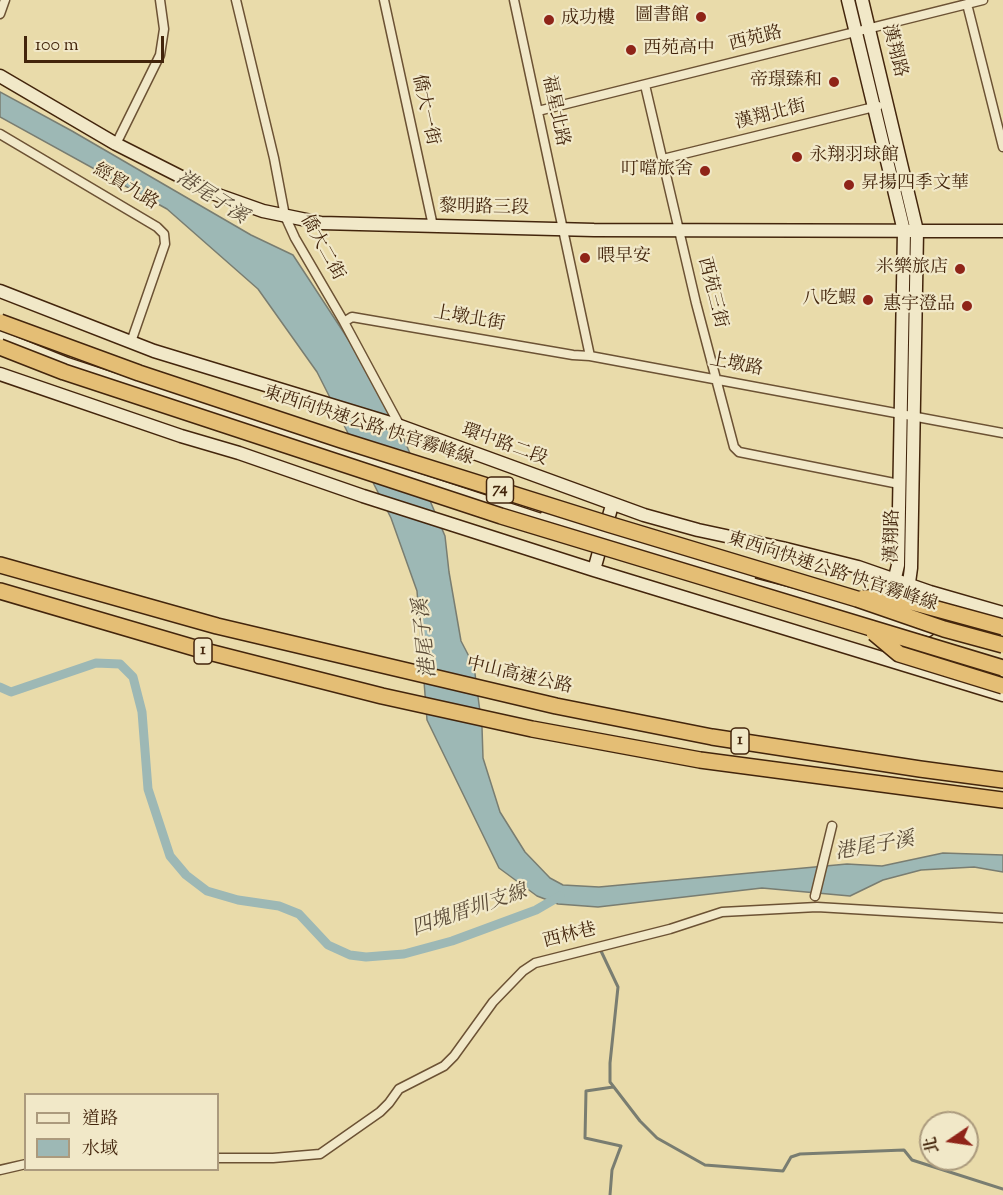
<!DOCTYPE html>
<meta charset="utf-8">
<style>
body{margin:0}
#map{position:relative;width:1003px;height:1195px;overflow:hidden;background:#e9dbaa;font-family:"Sorts Mill Goudy","Noto Serif TC",serif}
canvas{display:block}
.legend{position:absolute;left:24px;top:1093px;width:195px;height:78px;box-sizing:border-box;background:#f1e8c8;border:2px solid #ab9a7d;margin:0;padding:8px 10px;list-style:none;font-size:18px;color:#43250c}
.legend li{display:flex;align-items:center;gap:12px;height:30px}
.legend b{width:30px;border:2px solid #ab9a7d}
.north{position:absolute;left:919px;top:1111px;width:60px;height:60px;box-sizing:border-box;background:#f1e8c8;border:2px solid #ab9a7d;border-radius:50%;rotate:257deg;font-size:16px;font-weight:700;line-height:24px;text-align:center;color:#43250c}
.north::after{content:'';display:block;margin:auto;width:21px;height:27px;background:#8f2418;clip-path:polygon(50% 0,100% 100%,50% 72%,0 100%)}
.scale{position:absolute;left:24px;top:36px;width:140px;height:27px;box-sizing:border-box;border:3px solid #43250c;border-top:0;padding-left:8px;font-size:18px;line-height:21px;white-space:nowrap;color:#43250c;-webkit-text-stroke:4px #f1e8c8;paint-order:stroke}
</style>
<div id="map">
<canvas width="1003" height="1195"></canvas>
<ul class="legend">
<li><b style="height:8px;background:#f1e8c8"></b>道路</li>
<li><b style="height:16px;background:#9db8b5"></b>水域</li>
</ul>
<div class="north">北</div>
<div class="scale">100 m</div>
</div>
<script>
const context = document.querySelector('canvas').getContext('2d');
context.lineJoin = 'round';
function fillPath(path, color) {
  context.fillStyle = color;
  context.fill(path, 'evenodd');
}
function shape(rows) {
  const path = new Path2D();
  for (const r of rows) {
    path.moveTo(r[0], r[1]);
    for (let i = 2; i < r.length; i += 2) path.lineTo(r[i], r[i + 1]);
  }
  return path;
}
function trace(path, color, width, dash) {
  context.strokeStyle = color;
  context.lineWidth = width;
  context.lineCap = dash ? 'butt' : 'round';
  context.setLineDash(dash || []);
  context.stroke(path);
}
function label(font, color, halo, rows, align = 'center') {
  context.font = font + ' "Sorts Mill Goudy","Noto Serif TC",serif';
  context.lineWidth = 4.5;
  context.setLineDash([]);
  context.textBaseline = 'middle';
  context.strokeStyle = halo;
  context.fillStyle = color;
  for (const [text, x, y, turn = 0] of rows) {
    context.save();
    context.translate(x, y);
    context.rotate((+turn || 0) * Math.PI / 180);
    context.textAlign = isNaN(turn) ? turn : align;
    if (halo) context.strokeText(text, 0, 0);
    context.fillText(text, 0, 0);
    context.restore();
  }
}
const water = shape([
 [0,92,72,131,251,235,293,255,386,397,445,536,449,572,461,641,474,666,482,727,483,758,500,812,525,852,550,878,563,885,599,887,847,864,882,866,943,853,1003,855,1003,872,974,867,921,870,883,880,850,896,762,888,598,907,558,904,537,896,499,868,427,720,417,591,391,518,317,372,258,289,167,209,0,117,0,92]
]);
fillPath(water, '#9db8b5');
trace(water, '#797d71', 1.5);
trace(shape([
 [601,951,618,987,610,1063,610,1082,640,1121,657,1138,705,1165,783,1171,791,1157,800,1154,904,1150,912,1160,1003,1189],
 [610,1195,612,1170,621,1146,585,1138,586,1091,613,1087]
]), '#797d71', 3);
trace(shape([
 [0,687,11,692,96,663,120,664,133,677,142,712,148,789,170,856,186,875,207,891,238,900,279,906,299,914,328,945,350,955,366,957,404,954,452,941,536,910,560,896]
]), '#9db8b5', 9);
const street = shape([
 [236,0,274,158,285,216,295,238,344,322,400,426],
 [384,0,433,226],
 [514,0,590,356,1003,433],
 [967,4,1003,147],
 [0,14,5,0],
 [645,85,696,303,734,447,739,452,899,484],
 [538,111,983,0],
 [0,134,157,227,164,234,165,244,131,342],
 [116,144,160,55,164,29,160,0],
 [663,159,878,106],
 [344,322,352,317,573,355,590,356],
 [815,896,832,826],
 [218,1158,273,1158,320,1154,380,1112,389,1103,399,1089,444,1066,454,1056,493,1002,523,971,535,963,670,929,722,912,817,907,1003,918],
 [0,1170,26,1164]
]);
const secondary = shape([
 [848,0,904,231,898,565,893,586],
 [862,0,917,231,911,568,908,590],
 [0,76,116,144,215,194,263,211,321,223,594,230,1003,231],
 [0,291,154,351,400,426,644,515,698,530,782,548,858,567,930,592,1003,613],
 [0,337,67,364,556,525],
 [0,374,181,436,239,453,363,496,594,570,1003,695],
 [547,515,695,563,749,577],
 [594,570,612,505],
 [736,580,928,630]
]);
const highway = shape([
 [0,565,217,626,556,706,712,737,920,769,1003,780],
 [0,591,205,651,382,696,532,729,700,760,1003,800]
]);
trace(street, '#6c5234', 11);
trace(secondary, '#43250c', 15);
trace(highway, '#43250c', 18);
trace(street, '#f1e8c8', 8);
trace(secondary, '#f1e8c8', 12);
trace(highway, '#e4be75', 15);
const highwayBridge = shape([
 [0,322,139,373,341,440,608,524,857,599,944,629,1003,645],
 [0,347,64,372,501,516,1003,668],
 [863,598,893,597,1003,627],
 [874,633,899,654,1003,686]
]);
trace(highwayBridge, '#43250c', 18, []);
trace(highwayBridge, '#e4be75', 15);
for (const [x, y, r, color] of [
 [701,17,6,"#8f2418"],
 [549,20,6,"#8f2418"],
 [631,50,6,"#8f2418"],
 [834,82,6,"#8f2418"],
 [797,157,6,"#8f2418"],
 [705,171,6,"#8f2418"],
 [849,185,6,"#8f2418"],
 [585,258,6,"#8f2418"],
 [960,269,6,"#8f2418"],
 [868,300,6,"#8f2418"],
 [967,306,6,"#8f2418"]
]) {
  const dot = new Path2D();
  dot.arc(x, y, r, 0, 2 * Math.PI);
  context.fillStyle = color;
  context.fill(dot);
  trace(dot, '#f1e8c8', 2);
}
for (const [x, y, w] of [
 [500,490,27],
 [203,651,18],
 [740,741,18]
]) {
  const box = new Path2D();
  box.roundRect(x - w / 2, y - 13, w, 26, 4.5);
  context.fillStyle = '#f1e8c8';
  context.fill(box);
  trace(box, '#43250c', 1.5);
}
label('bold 16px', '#43250c', null, [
 ["74",500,490],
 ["1",203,651],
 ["1",740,741]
]);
label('18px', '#43250c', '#f1e8c8', [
 ["圖書館",689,17],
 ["成功樓",561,20,"left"],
 ["西苑高中",643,50,"left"],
 ["帝璟臻和",822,82],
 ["永翔羽球館",809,157,"left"],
 ["叮噹旅舍",693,171],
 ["昇揚四季文華",861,185,"left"],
 ["喂早安",597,258,"left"],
 ["米樂旅店",948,269],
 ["八吃蝦",856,300],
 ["惠宇澄品",955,306]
], 'right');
label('18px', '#43250c', '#f1e8c8', [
 ["西苑路",756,40,-14],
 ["漢翔路",893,51,76],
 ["僑大一街",424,110,78],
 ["福星北路",554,111,78],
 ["漢翔北街",771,116,-14],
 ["經貿九路",125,188,31],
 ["黎明路三段",484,209,1],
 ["僑大二街",321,248,61],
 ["西苑三街",711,293,76],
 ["上墩北街",469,320,10],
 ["上墩路",736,366,11],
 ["東西向快速公路 快官霧峰線",368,427,18],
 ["環中路二段",504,446,20],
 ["漢翔路",894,536,-89],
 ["東西向快速公路 快官霧峰線",832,573,18],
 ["中山高速公路",519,677,13],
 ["西林巷",570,937,-14]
]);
label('italic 20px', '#5a4a36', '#f1e8c8', [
 ["港尾子溪",211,199,33],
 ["港尾子溪",427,638,-96],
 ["港尾子溪",875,848,-10],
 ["四塊厝圳支線",470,912,-19]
]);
</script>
